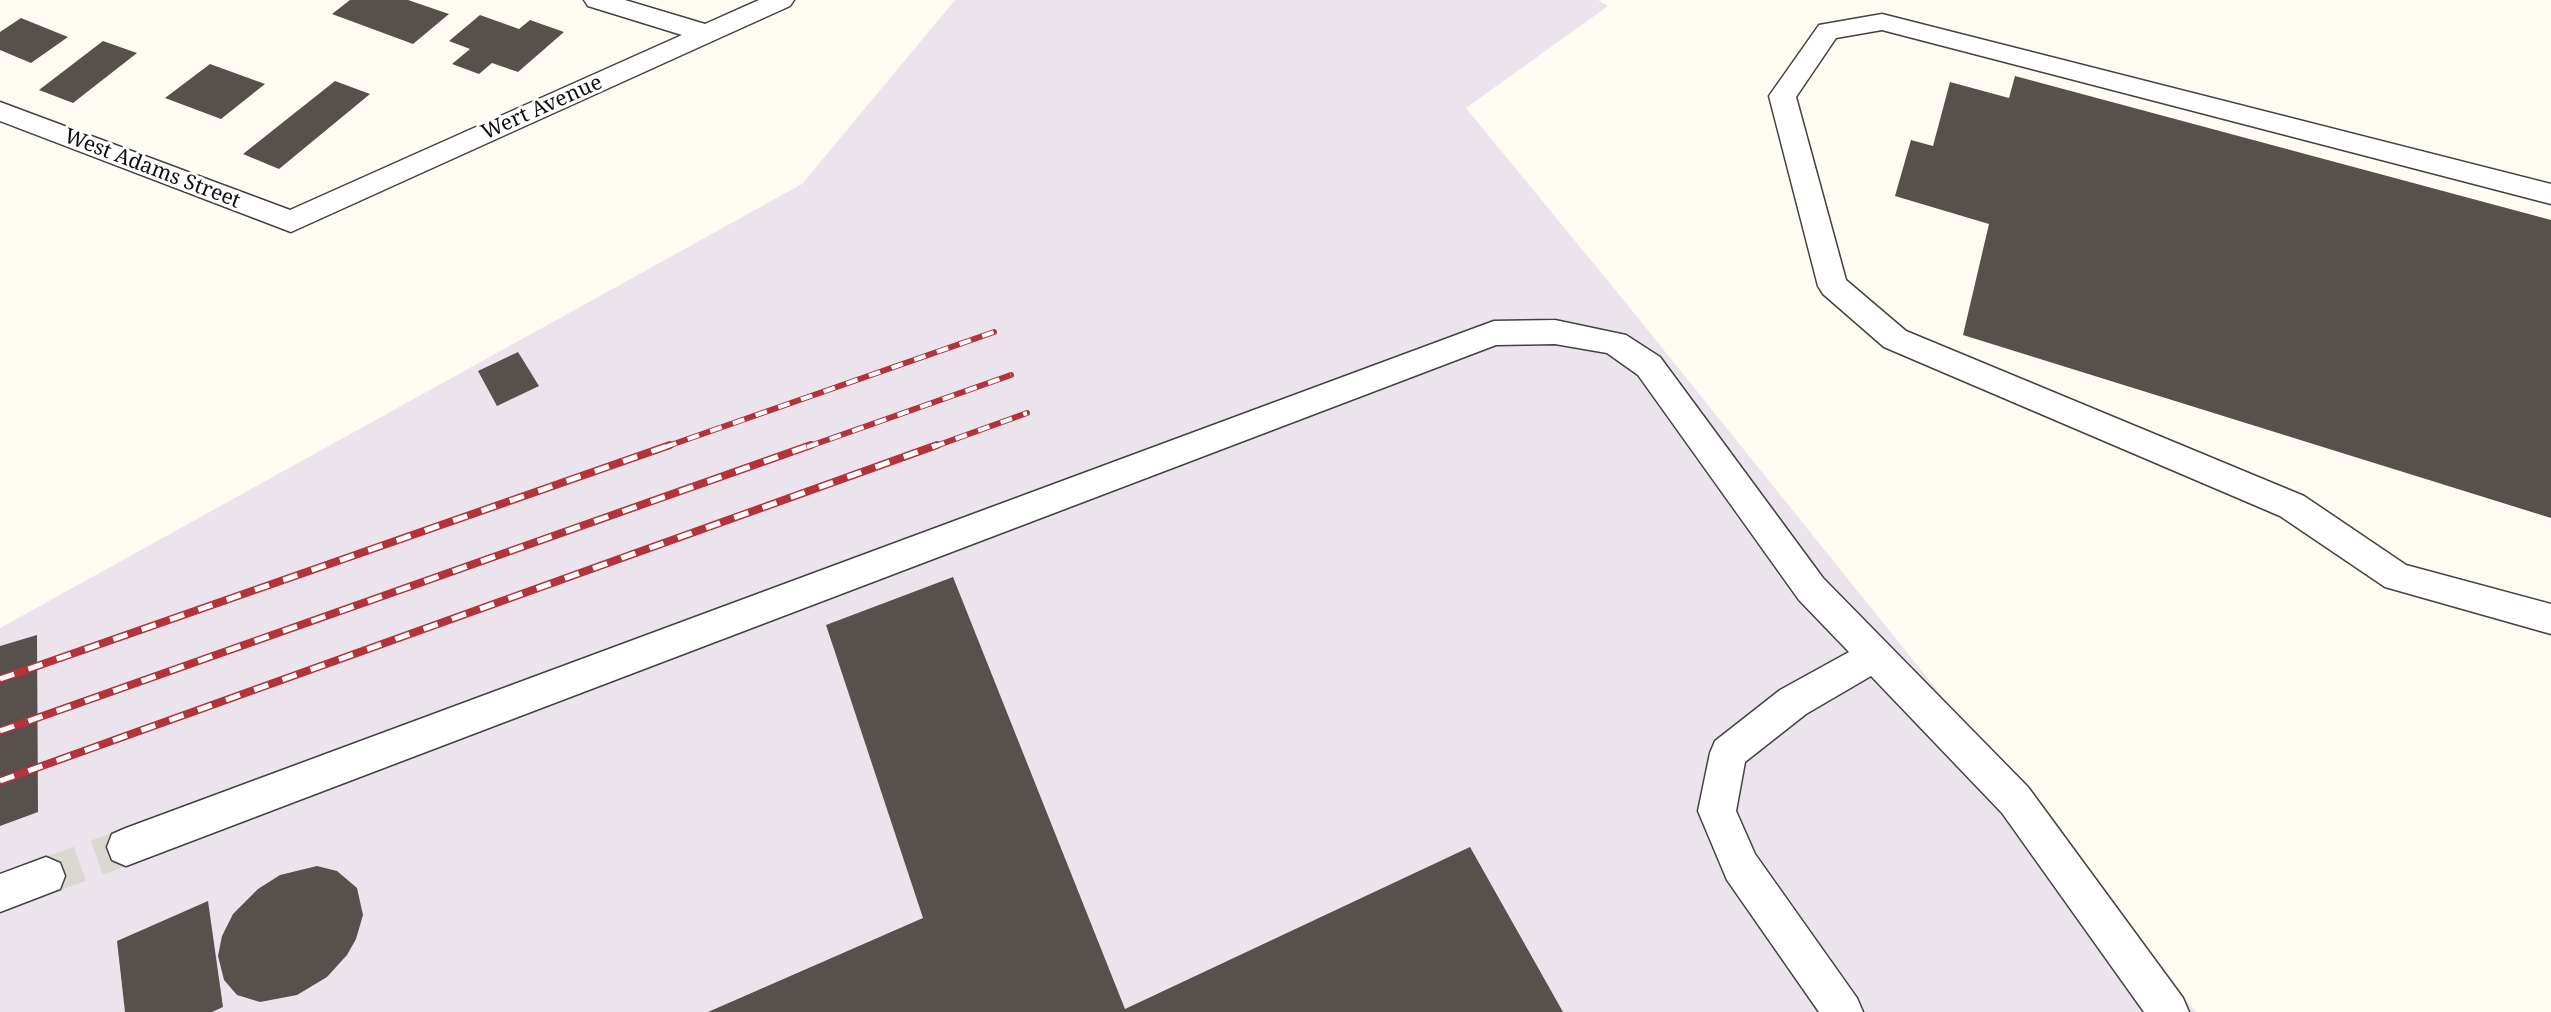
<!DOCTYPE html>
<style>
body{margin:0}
canvas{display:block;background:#fefbf2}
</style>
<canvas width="2551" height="1012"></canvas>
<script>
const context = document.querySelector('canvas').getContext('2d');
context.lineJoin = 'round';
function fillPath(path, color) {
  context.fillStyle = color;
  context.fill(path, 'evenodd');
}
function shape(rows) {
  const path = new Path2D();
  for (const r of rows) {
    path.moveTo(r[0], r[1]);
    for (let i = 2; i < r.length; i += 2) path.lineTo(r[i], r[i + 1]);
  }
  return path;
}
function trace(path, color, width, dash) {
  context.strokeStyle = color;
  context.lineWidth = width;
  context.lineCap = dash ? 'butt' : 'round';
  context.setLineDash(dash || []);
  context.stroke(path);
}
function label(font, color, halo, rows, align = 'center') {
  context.font = font + ' "Noto Serif",serif';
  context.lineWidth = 6;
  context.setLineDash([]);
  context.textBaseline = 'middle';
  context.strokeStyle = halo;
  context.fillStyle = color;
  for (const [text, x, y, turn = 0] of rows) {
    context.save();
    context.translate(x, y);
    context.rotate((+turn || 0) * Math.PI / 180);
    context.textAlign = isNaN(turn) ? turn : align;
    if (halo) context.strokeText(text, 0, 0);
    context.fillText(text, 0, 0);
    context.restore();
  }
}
fillPath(shape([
 [955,0,1598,0,1608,6,1466,108,1626,303,2196,1012,0,1012,0,628,802,184]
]), '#ece4ed');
fillPath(shape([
 [350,0,408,0,449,14,413,44,332,14],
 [480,15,519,29,530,20,564,32,518,72,492,63,479,74,452,64,470,49,449,41],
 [21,18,68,37,31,63,0,50,0,32],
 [103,41,137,53,73,103,39,90],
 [210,64,265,84,221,119,165,98],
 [2015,76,2551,220,2551,518,1963,335,1989,224,1895,196,1911,140,1933,146,1950,82,2009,98],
 [335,81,370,94,279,169,243,154],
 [518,352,539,386,497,406,478,371],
 [953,577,1125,1009,1470,847,1563,1012,708,1012,923,918,826,625],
 [37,635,38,812,0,826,0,646],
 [317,866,337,871,357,888,363,915,356,939,347,955,327,977,297,995,260,1002,237,995,224,980,218,956,222,936,233,914,258,889,280,875],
 [208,901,223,1007,212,1012,125,1012,117,941]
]), '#57504c');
trace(shape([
 [46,876,126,847]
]), '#dad8d0', 36, [36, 18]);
const minor = shape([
 [584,0,625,0,705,24,759,0,794,0,790,6,291,232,0,121,0,102,290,210,682,35,588,6,584,0],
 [1882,14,2551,184,2551,204,1882,30,1836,38,1796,97,1846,280,1906,331,2304,496,2406,565,2551,604,2551,634,2385,587,2280,516,1884,347,1823,294,1818,286,1769,96,1819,25,1882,14],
 [1555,320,1626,335,1660,357,1823,578,2028,787,2183,998,2189,1012,2144,1012,2002,813,1871,676,1806,714,1745,762,1736,811,1755,854,1857,998,1863,1012,1819,1012,1727,880,1698,811,1710,753,1715,741,1780,690,1849,652,1799,600,1638,375,1607,353,1555,344,1496,345,126,866,112,860,107,847,112,834,126,828,1483,325,1494,321,1555,320],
 [46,857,60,863,65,876,60,889,0,912,0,874,46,857]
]);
trace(minor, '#424242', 3);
fillPath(minor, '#fff');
const railFar1 = shape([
 [665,447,994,332],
 [807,447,1011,375],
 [933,447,1027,413]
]);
const rail = shape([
 [0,679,670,445],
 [0,731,811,445],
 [0,781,937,445]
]);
trace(railFar1, '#b43239', 6);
trace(rail, '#b43239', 8);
trace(railFar1, '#fff', 4, [12]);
trace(rail, '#fff', 5, [15]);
label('21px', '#0f0f0f', '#fff', [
 ["Wert Avenue",542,108,-24],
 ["West Adams Street",152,169,21]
]);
</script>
